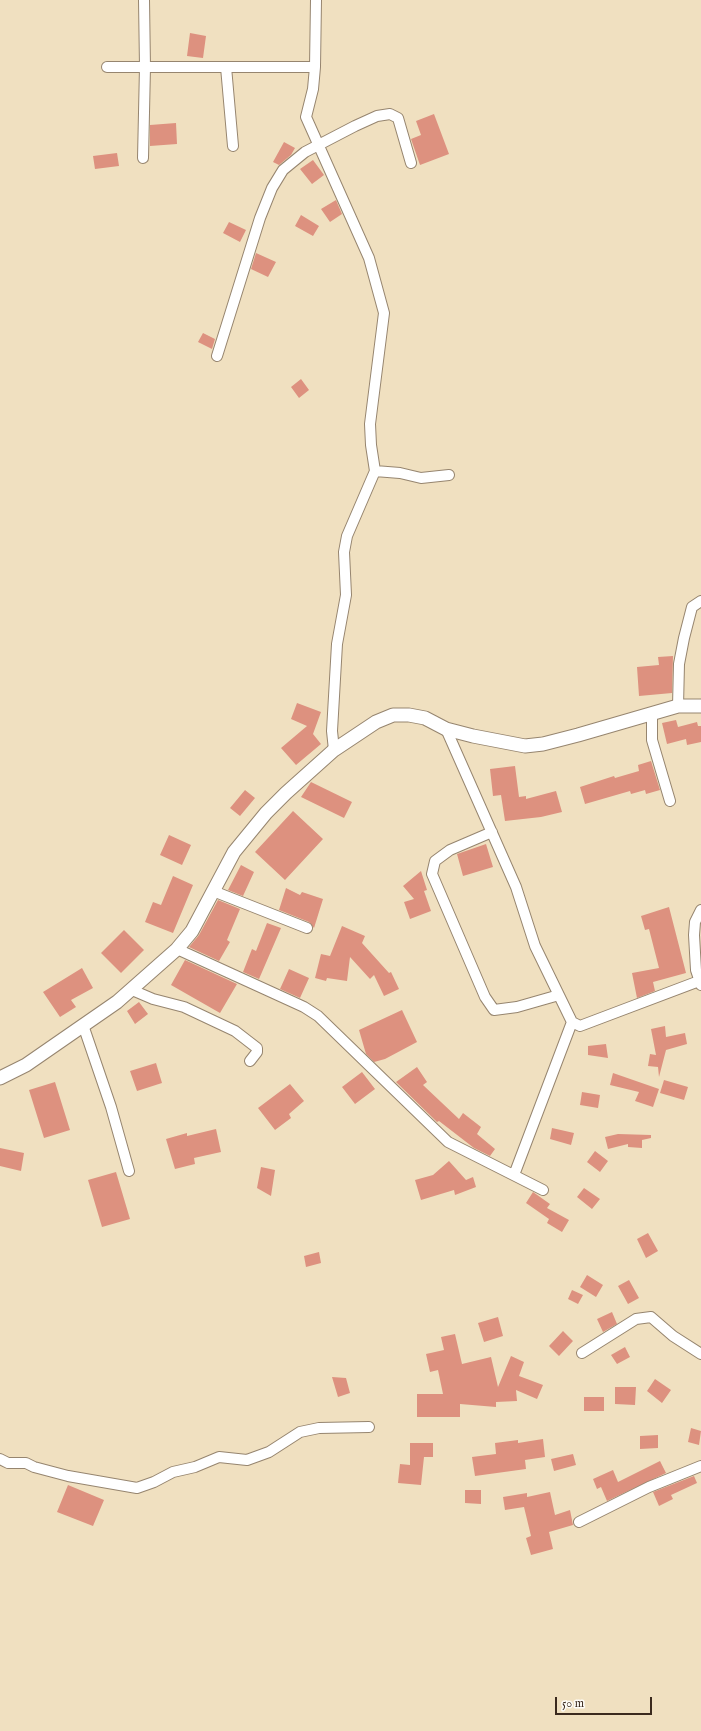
<!DOCTYPE html>
<style>
body{margin:0}
#map{position:relative;width:701px;height:1731px;overflow:hidden;background:#f0e0c0;font-family:"IM FELL English",serif}
canvas{display:block}
.scale{position:absolute;left:555px;top:1697px;width:97px;height:18px;box-sizing:border-box;border:2px solid #3b2a1e;border-top:0;padding-left:5px;font-size:12px;line-height:14px;white-space:nowrap;color:#3b2a1e;-webkit-text-stroke:3px #fdfcf7;paint-order:stroke}
</style>
<div id="map">
<canvas width="701" height="1731"></canvas>
<div class="scale">50 m</div>
</div>
<script>
const context = document.querySelector('canvas').getContext('2d');
context.lineJoin = 'round';
function fillPath(path, color) {
  context.fillStyle = color;
  context.fill(path, 'evenodd');
}
function shape(rows) {
  const path = new Path2D();
  for (const r of rows) {
    path.moveTo(r[0], r[1]);
    for (let i = 2; i < r.length; i += 2) path.lineTo(r[i], r[i + 1]);
  }
  return path;
}
function trace(path, color, width, dash) {
  context.strokeStyle = color;
  context.lineWidth = width;
  context.lineCap = dash ? 'butt' : 'round';
  context.setLineDash(dash || []);
  context.stroke(path);
}
fillPath(shape([
 [190,33,206,36,203,58,187,56],
 [434,114,449,154,420,165,411,139,421,135,416,121],
 [176,123,177,144,150,146,150,125],
 [284,142,295,148,291,155,279,165,273,162],
 [117,153,119,166,95,169,93,156],
 [313,160,324,175,312,184,300,169],
 [336,200,342,214,330,222,321,209],
 [301,215,319,226,313,236,295,226],
 [229,222,246,230,240,242,223,233],
 [256,253,276,262,268,277,251,269],
 [203,333,215,339,212,349,198,342],
 [301,379,309,390,299,398,291,387],
 [673,656,672,693,639,696,637,667,659,665,658,657],
 [297,703,321,712,313,734,321,744,296,765,281,748,307,726,291,719],
 [676,720,678,727,697,722,698,726,701,726,701,742,687,745,686,739,667,744,662,723],
 [651,761,660,790,646,794,645,790,631,794,630,791,585,804,580,787,614,776,615,778,639,771,638,765],
 [515,766,519,797,526,796,526,799,556,791,562,812,541,817,505,821,501,795,493,796,490,769],
 [311,782,352,802,344,818,301,797],
 [245,790,255,798,240,816,230,808],
 [293,811,323,839,285,880,255,852],
 [169,835,191,845,182,865,160,855],
 [486,844,493,867,463,876,457,854],
 [241,865,254,872,243,896,228,890],
 [421,871,427,890,424,891,431,911,410,919,404,902,414,899,403,886],
 [173,876,193,885,173,933,145,922,153,902,161,905],
 [286,888,300,895,302,892,323,899,314,928,309,922,279,910],
 [218,900,240,909,227,940,230,942,219,961,189,947,199,935],
 [669,907,686,973,653,982,655,991,637,998,632,973,659,968,649,929,645,930,641,916],
 [267,923,281,928,259,979,243,972,252,949,256,951],
 [342,926,365,936,362,943,389,973,391,972,399,989,384,996,374,975,370,979,350,957,347,981,327,978,326,981,315,978,321,954,330,956],
 [124,930,144,950,121,973,101,953],
 [185,960,237,984,220,1013,171,985],
 [82,968,93,988,71,1000,76,1007,60,1017,43,992],
 [289,969,309,978,300,998,280,989],
 [139,1002,148,1014,135,1024,127,1011],
 [402,1010,417,1042,385,1059,374,1062,366,1054,359,1030],
 [665,1026,666,1037,685,1033,687,1044,666,1050,659,1077,658,1067,648,1066,650,1054,656,1055,651,1029],
 [606,1044,608,1058,588,1055,588,1046],
 [156,1063,162,1083,137,1091,130,1071],
 [417,1067,427,1082,423,1085,459,1119,463,1113,481,1127,477,1134,495,1149,490,1156,474,1148,439,1121,437,1122,396,1082],
 [362,1072,375,1089,355,1104,342,1087],
 [613,1073,659,1089,653,1107,635,1101,639,1092,610,1085],
 [664,1080,688,1087,684,1100,660,1093],
 [55,1082,70,1130,44,1138,29,1090],
 [290,1084,304,1101,289,1114,291,1118,275,1130,258,1108],
 [582,1092,600,1095,598,1108,580,1105],
 [552,1128,574,1133,571,1145,550,1139],
 [216,1129,221,1152,194,1158,195,1164,175,1169,166,1139,187,1133,187,1136],
 [618,1134,651,1135,651,1138,642,1140,642,1148,628,1147,628,1144,608,1149,605,1137],
 [0,1148,24,1153,21,1171,0,1166],
 [595,1151,608,1161,600,1172,587,1162],
 [449,1161,466,1180,473,1177,476,1187,455,1195,454,1190,421,1200,415,1180,433,1175],
 [261,1167,275,1170,271,1196,257,1188],
 [116,1172,130,1219,102,1227,88,1180],
 [584,1188,600,1199,592,1209,577,1197],
 [533,1192,550,1204,547,1208,569,1220,562,1232,547,1223,549,1219,526,1203],
 [648,1233,658,1251,646,1258,637,1239],
 [319,1252,321,1263,306,1267,304,1256],
 [587,1275,603,1285,596,1297,580,1287],
 [629,1280,639,1298,628,1304,618,1286],
 [572,1290,583,1295,578,1304,568,1299],
 [612,1312,617,1324,603,1332,597,1319],
 [498,1317,503,1336,484,1342,478,1323],
 [563,1331,573,1341,559,1356,549,1346],
 [455,1334,462,1364,491,1357,498,1387,511,1356,524,1362,519,1376,543,1385,537,1399,516,1390,517,1401,496,1402,496,1407,460,1404,460,1417,417,1417,417,1394,443,1394,438,1370,430,1372,426,1354,444,1350,441,1337],
 [625,1347,630,1357,617,1364,611,1355],
 [332,1377,346,1378,350,1393,338,1397],
 [655,1379,671,1390,662,1403,647,1391],
 [615,1387,636,1387,635,1405,615,1404],
 [584,1397,604,1397,604,1411,584,1411],
 [691,1428,701,1431,699,1445,688,1442],
 [658,1435,658,1448,640,1449,640,1436],
 [543,1439,545,1457,525,1460,526,1469,475,1476,472,1457,496,1454,495,1443,518,1440,518,1443],
 [410,1443,433,1443,433,1457,424,1457,421,1485,398,1483,400,1464,410,1465],
 [573,1454,576,1465,554,1471,551,1459],
 [660,1461,666,1473,607,1501,601,1487,597,1489,593,1479,613,1470,618,1482],
 [694,1476,697,1483,671,1495,673,1499,659,1506,653,1492],
 [68,1485,104,1500,93,1526,57,1512],
 [465,1490,481,1490,481,1504,465,1503],
 [550,1492,555,1515,570,1510,573,1525,549,1532,553,1549,531,1555,526,1538,531,1536,524,1507,505,1510,503,1497,527,1493,527,1497]
]), '#dd917f');
const minor = shape([
 [316,0,315,67,313,89,306,117,369,258,384,313,370,424,371,445,375,471,347,536,344,552,346,595,337,644,332,731,334,750],
 [107,67,315,67],
 [226,67,233,146],
 [143,158,145,67,144,0],
 [217,356,260,218,272,188,283,170,305,152,355,126,377,116,390,114,398,118,411,163],
 [375,471,400,473,421,478,449,475],
 [678,706,679,664,684,638,692,607,701,601],
 [652,715,652,740,670,801],
 [446,729,516,887,535,946,572,1022,580,1026,699,981],
 [492,832,450,850,435,861,432,874,485,997,494,1010,517,1007,559,995],
 [213,891,307,928],
 [701,910,695,922,694,935,696,970,701,985],
 [177,949,304,1007,318,1016,448,1142,543,1190],
 [132,990,153,999,184,1007,235,1031,257,1048,257,1052,250,1061],
 [83,1025,111,1107,129,1171],
 [514,1175,572,1022],
 [582,1353,636,1319,651,1317,673,1336,701,1354],
 [0,1459,8,1463,26,1463,34,1467,68,1476,137,1488,154,1482,173,1472,195,1467,219,1457,247,1460,269,1452,300,1432,319,1428,369,1427],
 [579,1522,649,1487,701,1466]
]);
const tertiary = shape([
 [0,1078,26,1065,117,1002,177,949,192,931,234,852,266,813,286,793,334,750,376,722,393,715,409,715,425,718,446,729,473,736,525,746,543,744,578,735,678,706,701,706]
]);
trace(minor, '#96856f', 12);
trace(tertiary, '#96856f', 15);
trace(minor, '#fff', 10);
trace(tertiary, '#fff', 13);
</script>
